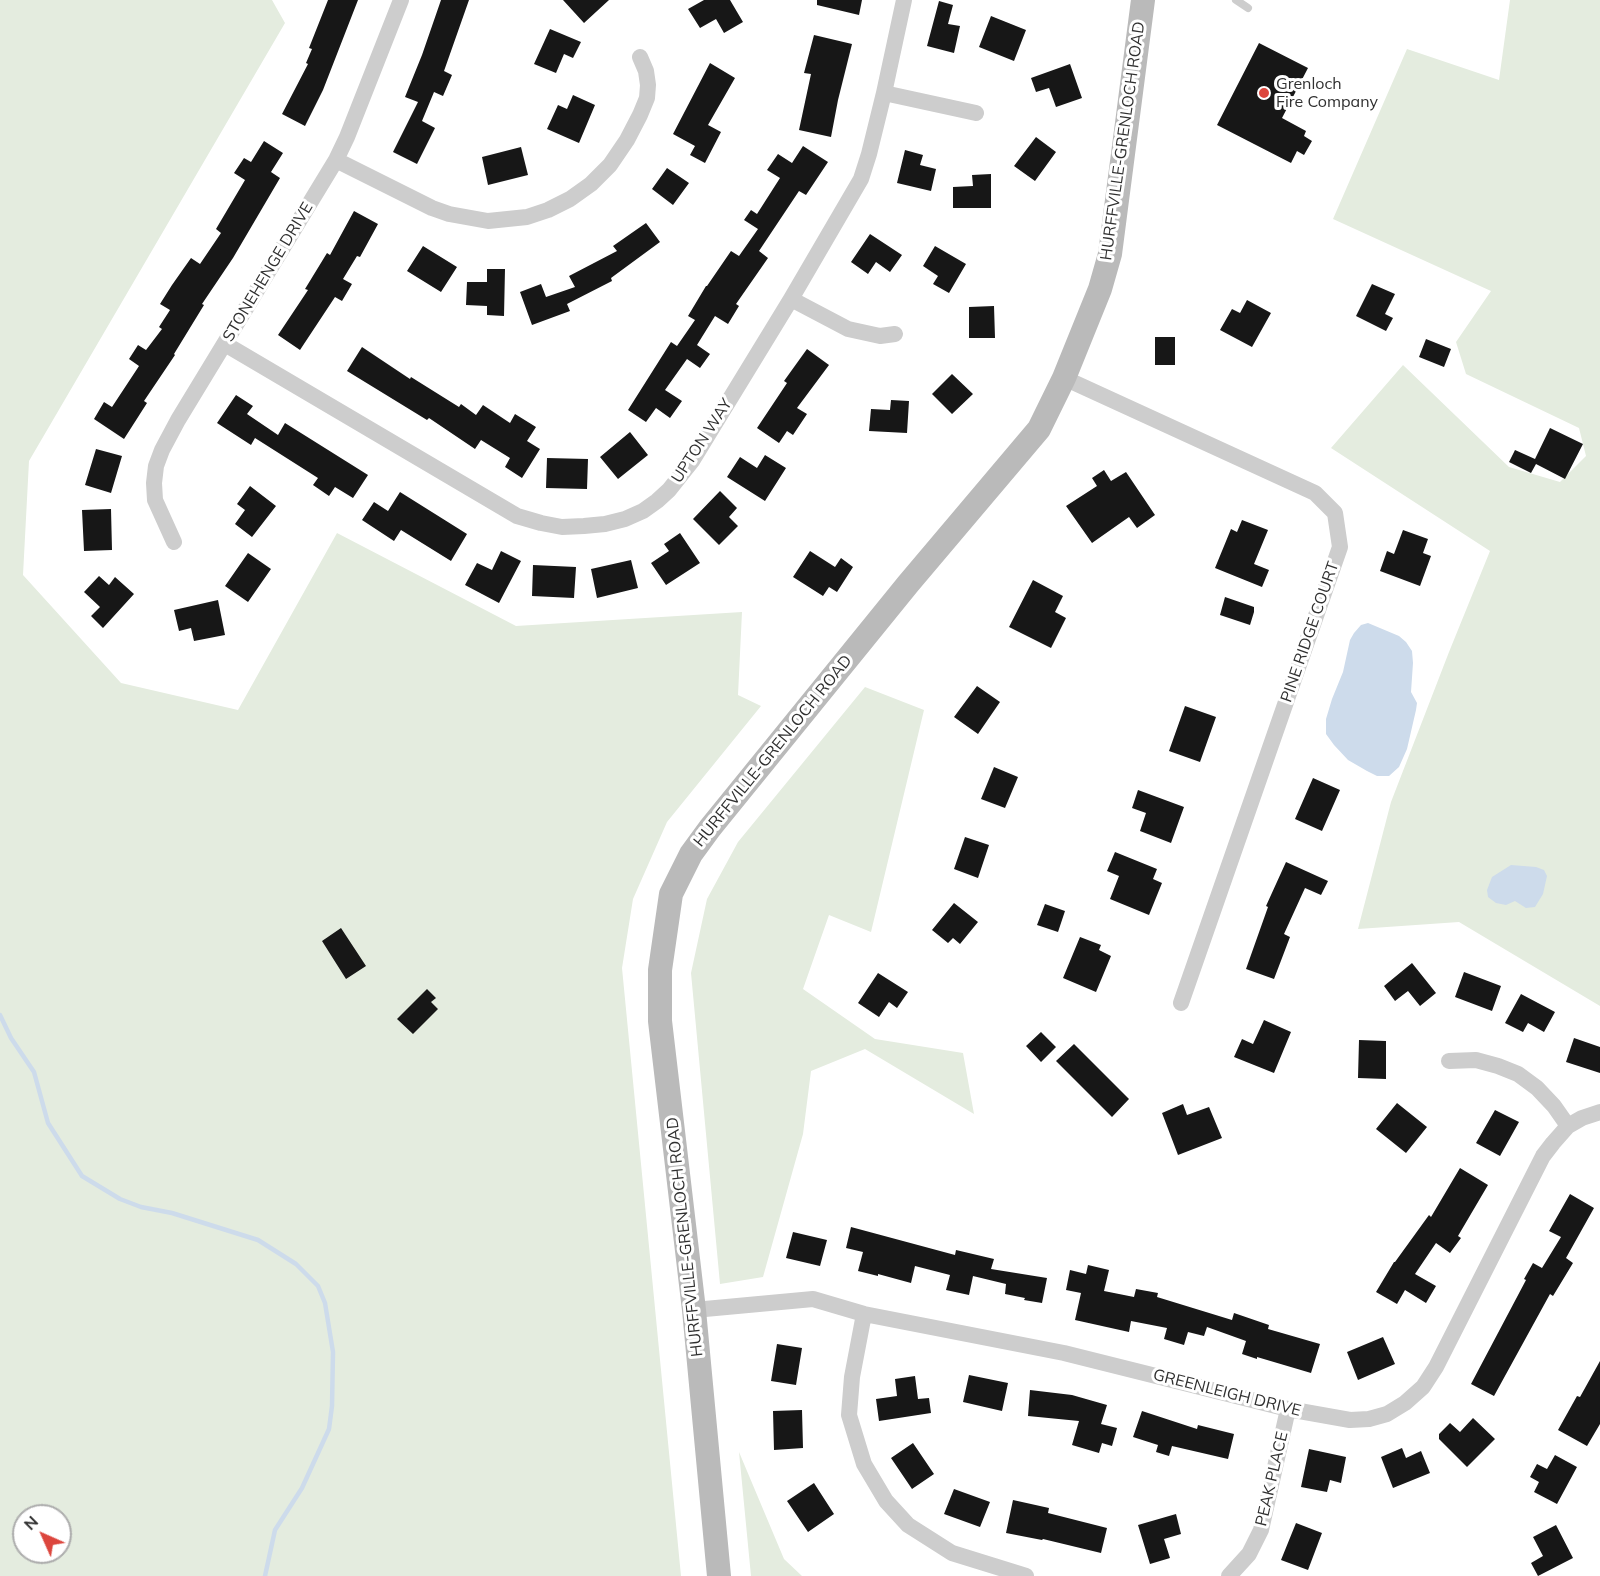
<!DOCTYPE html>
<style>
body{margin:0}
#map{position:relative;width:1600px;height:1576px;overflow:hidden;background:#fff;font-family:Mulish,sans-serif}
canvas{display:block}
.north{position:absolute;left:12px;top:1504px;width:60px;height:60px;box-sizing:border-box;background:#fff;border:2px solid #acacac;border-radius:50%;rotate:315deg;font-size:16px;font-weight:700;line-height:24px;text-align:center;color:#303030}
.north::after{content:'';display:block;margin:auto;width:21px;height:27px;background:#dc463d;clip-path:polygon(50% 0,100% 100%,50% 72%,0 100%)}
</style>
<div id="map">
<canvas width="1600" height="1576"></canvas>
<div class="north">N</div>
</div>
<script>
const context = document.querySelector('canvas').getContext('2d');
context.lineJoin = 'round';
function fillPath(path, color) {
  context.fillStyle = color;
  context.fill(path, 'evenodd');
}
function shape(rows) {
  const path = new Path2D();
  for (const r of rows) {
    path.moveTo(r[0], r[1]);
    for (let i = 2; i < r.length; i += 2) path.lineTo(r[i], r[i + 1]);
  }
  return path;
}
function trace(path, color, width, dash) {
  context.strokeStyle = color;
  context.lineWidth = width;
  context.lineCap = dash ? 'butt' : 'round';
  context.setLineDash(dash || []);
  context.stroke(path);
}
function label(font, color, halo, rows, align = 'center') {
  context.font = font + ' Mulish,sans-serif';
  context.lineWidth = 6;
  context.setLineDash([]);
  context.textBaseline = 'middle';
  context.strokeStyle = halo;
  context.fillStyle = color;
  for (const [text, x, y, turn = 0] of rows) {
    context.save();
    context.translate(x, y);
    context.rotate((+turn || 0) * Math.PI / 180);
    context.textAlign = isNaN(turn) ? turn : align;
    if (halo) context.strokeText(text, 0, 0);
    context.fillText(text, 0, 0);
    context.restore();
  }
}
fillPath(shape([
 [0,0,272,0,285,23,29,461,23,575,121,683,238,710,337,533,516,626,742,612,738,695,761,706,667,822,633,899,622,968,681,1576,0,1576],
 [24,1516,60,1516,60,1552,24,1552],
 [1510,0,1600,0,1600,1006,1459,922,1358,929,1391,802,1449,652,1490,551,1331,448,1403,365,1509,467,1560,482,1586,456,1579,428,1466,374,1456,342,1491,291,1333,219,1407,49,1499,80],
 [865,687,924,710,871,932,829,915,803,989,875,1039,963,1053,974,1114,865,1049,811,1071,803,1134,763,1277,720,1284,691,973,707,899,738,842],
 [739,1452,784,1559,802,1576,751,1576]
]), '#e4ecdf');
fillPath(shape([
 [1368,623,1399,636,1406,642,1412,651,1413,663,1411,692,1417,703,1416,710,1407,749,1399,767,1389,776,1377,776,1367,771,1348,760,1334,745,1326,734,1326,719,1332,699,1343,672,1350,640,1354,633,1361,625],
 [1511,865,1536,867,1544,870,1547,876,1543,894,1535,907,1526,908,1515,901,1506,905,1496,903,1488,897,1487,890,1492,877]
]), '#cddbeb');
trace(shape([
 [0,1015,11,1038,34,1072,48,1123,82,1176,120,1199,141,1207,172,1213,258,1240,296,1264,318,1286,325,1303,333,1352,332,1406,329,1429,302,1488,275,1530,265,1576]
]), '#cddbeb', 4.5);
fillPath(shape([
 [328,0,358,0,323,90,305,126,282,114,308,64,306,63,312,49,309,48],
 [441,0,469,0,444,71,452,75,443,96,434,92,422,121,435,128,417,164,393,152,418,102,405,97,422,55],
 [563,0,609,0,584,23],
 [704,0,730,0,743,22,724,33,716,19,700,28,688,9],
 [817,0,862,0,859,15,817,5],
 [939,1,953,5,948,24,960,26,954,53,927,46],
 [991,16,1026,30,1014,61,979,47],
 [550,29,581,42,573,58,564,54,556,73,534,64],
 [814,35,852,44,838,100,831,137,799,130,811,74,804,73],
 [1259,43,1308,68,1282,118,1306,131,1304,136,1312,141,1304,155,1297,151,1291,163,1217,125],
 [710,63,735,78,708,125,721,132,705,163,690,155,695,146,673,134],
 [1070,64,1082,98,1056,107,1049,88,1036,92,1031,78],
 [573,95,595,105,579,143,547,129,558,105,567,109],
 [1036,137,1056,152,1035,181,1014,166],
 [264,141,283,153,271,172,280,178,233,258,202,304,204,305,174,354,175,355,144,401,147,403,124,439,94,419,104,402,112,407,139,366,129,359,138,345,146,350,162,329,159,327,170,310,160,304,172,285,191,258,200,264,221,233,216,229,245,180,234,173,244,158,251,162],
 [803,146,828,162,806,195,799,191,759,251,768,258,736,304,739,306,728,324,715,316,697,345,710,354,700,368,687,359,665,390,682,401,670,418,656,408,646,422,628,410,671,342,677,346,695,320,688,316,706,286,707,286,731,251,739,256,758,229,744,220,751,210,757,214,780,178,767,170,778,154,792,163],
 [521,147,528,175,488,185,482,157],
 [905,150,923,155,920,165,936,169,931,191,897,183],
 [667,168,689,183,673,205,652,189],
 [991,174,991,208,953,208,953,187,973,186,972,175],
 [354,211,378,224,360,257,357,256,343,279,352,284,342,301,335,297,300,350,278,335,308,290,305,289,327,253,330,255],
 [646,223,660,242,611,278,612,281,567,304,570,311,532,325,520,292,541,284,546,297,575,287,569,276,617,251,613,246],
 [870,234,902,255,890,272,876,262,868,274,851,262],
 [423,246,457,267,441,292,407,271],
 [935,246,966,264,949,293,933,284,938,276,923,266],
 [487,269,505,269,504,316,487,315,487,306,466,305,467,282,487,282],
 [1372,284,1395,294,1385,314,1393,318,1386,331,1356,316],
 [1247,300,1271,313,1252,347,1220,330,1232,309,1240,313],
 [994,306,995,338,969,338,969,307],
 [1155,337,1175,337,1175,365,1155,365],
 [1426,339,1451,349,1444,367,1419,357],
 [362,347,410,379,411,377,459,407,461,404,476,415,483,405,510,423,515,414,536,427,527,441,540,449,522,478,505,467,510,458,481,440,475,449,429,418,427,420,347,371],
 [807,349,829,365,797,408,807,414,793,435,787,431,779,443,757,428,787,383,784,381],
 [952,374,973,394,952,414,932,394],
 [236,395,253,406,247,414,278,435,285,423,368,475,353,498,335,487,329,496,313,485,318,478,255,438,251,445,217,423],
 [891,400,909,401,907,433,869,431,871,409,890,410],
 [1550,428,1583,444,1565,479,1536,464,1531,473,1509,462,1515,450,1535,459],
 [630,432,648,455,618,479,600,457],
 [96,449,122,456,111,493,85,485],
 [765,455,786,468,765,501,727,477,740,457,757,468],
 [547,458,588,459,587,489,546,488],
 [1104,470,1111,481,1126,472,1155,515,1137,528,1129,517,1092,543,1066,506,1097,486,1092,478],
 [250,486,276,506,252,537,235,524,245,510,237,504],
 [720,491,737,508,729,517,738,526,719,545,693,519],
 [400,492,467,534,451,561,401,530,394,541,362,520,374,502,388,511],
 [111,509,112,550,84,551,82,510],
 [1242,520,1268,530,1254,564,1269,570,1262,587,1215,568,1231,529,1237,532],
 [1403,530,1428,539,1423,553,1431,556,1420,586,1380,571,1387,551,1394,554],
 [680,533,700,563,666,585,651,563,669,551,664,544],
 [501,551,521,561,499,603,465,585,477,563,492,570],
 [810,551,835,567,841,558,853,567,837,592,829,587,823,596,793,577],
 [248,553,271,569,248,602,225,586],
 [631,560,638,588,597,598,591,569],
 [533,565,576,567,574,598,532,596],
 [99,576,109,585,115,577,134,594,103,628,91,616,100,607,84,592],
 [1033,580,1063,596,1055,612,1066,618,1051,648,1009,627],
 [1225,597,1254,607,1254,612,1250,625,1220,615],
 [218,600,225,635,194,641,191,628,179,631,174,610],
 [977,686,1000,702,978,734,954,717],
 [1185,706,1216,717,1200,762,1169,751],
 [994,767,1018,777,1005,808,981,799],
 [1313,778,1340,790,1322,831,1295,819],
 [1138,790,1184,807,1171,843,1140,831,1146,813,1132,808],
 [965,837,989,845,978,878,954,869],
 [1115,852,1157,869,1153,879,1162,883,1149,915,1110,899,1119,876,1107,871],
 [1286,862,1328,881,1321,895,1305,888,1284,934,1290,937,1274,979,1246,969,1268,907,1266,906],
 [954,903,978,922,960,944,953,938,948,943,932,930],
 [1045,904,1065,911,1058,932,1037,925],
 [341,928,366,966,346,979,322,941],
 [1080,937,1101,945,1099,950,1111,956,1096,992,1063,978],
 [1412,963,1436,993,1420,1006,1408,991,1395,1001,1384,986],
 [1464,972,1501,986,1492,1011,1455,997],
 [878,973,908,992,897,1008,889,1002,879,1017,858,1003],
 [427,989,436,998,431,1002,438,1009,413,1034,397,1019],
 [1521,994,1555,1012,1544,1032,1528,1023,1523,1032,1505,1023],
 [1264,1020,1291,1032,1274,1073,1234,1057,1242,1039,1253,1044],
 [1041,1032,1056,1047,1041,1062,1026,1046],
 [1574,1038,1600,1047,1600,1073,1566,1062],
 [1359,1040,1386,1041,1386,1079,1358,1078],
 [1074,1044,1129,1099,1112,1117,1056,1061],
 [1397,1103,1427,1127,1406,1153,1376,1129],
 [1183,1104,1187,1115,1209,1107,1222,1138,1178,1155,1162,1113],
 [1495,1110,1519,1122,1500,1156,1476,1143],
 [1460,1168,1488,1185,1458,1236,1461,1238,1450,1253,1436,1243,1415,1274,1436,1286,1426,1303,1405,1290,1397,1304,1376,1292,1394,1262,1395,1262,1429,1215,1431,1217],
 [1570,1194,1594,1208,1566,1258,1573,1263,1553,1296,1550,1294,1494,1396,1471,1384,1526,1280,1524,1279,1533,1263,1542,1268,1561,1237,1549,1231],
 [851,1227,955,1255,956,1250,994,1259,991,1269,1047,1278,1042,1303,1024,1300,1025,1298,1005,1294,1006,1284,973,1276,969,1295,946,1290,950,1275,915,1266,911,1283,878,1274,878,1276,858,1271,863,1252,846,1248],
 [793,1232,827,1240,820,1266,786,1258],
 [1088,1265,1109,1270,1104,1291,1134,1297,1136,1289,1158,1293,1157,1297,1232,1320,1234,1313,1269,1325,1268,1329,1320,1344,1311,1373,1257,1357,1257,1359,1242,1354,1246,1341,1207,1327,1204,1336,1188,1332,1184,1345,1164,1339,1167,1328,1131,1321,1129,1332,1075,1320,1081,1293,1066,1290,1070,1270,1086,1274],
 [1383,1337,1395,1364,1358,1380,1347,1352],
 [777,1344,802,1348,796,1385,771,1381],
 [1600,1361,1600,1424,1587,1446,1558,1430,1577,1396,1580,1397],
 [969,1375,1008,1383,1002,1411,963,1402],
 [915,1376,918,1399,929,1398,931,1413,879,1421,876,1399,897,1396,895,1379],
 [1030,1390,1072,1395,1107,1405,1101,1424,1117,1428,1112,1446,1102,1443,1099,1453,1072,1445,1079,1421,1028,1416],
 [802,1410,803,1448,774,1450,773,1411],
 [1142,1411,1197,1429,1198,1425,1234,1434,1228,1459,1172,1446,1169,1456,1156,1452,1158,1445,1133,1437],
 [1473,1418,1495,1439,1467,1467,1439,1439,1439,1434,1450,1423,1460,1432],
 [913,1443,934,1474,912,1489,891,1458],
 [1402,1448,1406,1458,1421,1451,1430,1473,1393,1488,1381,1457],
 [1309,1449,1346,1457,1341,1483,1330,1480,1327,1492,1301,1487],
 [1555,1455,1577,1467,1557,1504,1534,1492,1539,1482,1530,1477,1537,1464,1547,1469],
 [814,1483,834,1514,808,1532,787,1501],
 [954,1489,990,1502,980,1527,944,1514],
 [1013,1500,1049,1508,1048,1513,1107,1528,1101,1553,1043,1539,1042,1540,1006,1533],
 [1176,1514,1181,1534,1164,1539,1170,1558,1150,1564,1138,1525],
 [1296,1523,1322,1533,1308,1570,1281,1560],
 [1556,1525,1573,1558,1538,1576,1531,1563,1543,1556,1533,1537]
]), '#171717');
trace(shape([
 [1236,0,1248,8]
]), '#cdcdcd', 8);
trace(shape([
 [884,93,976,113],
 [336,160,432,208,449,214,488,221,527,217,548,210,570,199,591,184,610,165,627,140,640,115,647,98,648,85,646,71,640,57],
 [791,299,848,329,880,336,895,334],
 [225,344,517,516,541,523,562,527,584,526,605,524,625,519,643,511,657,501,669,490,692,461,791,299,861,179,869,154,884,93,904,0],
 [1064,378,1315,493,1335,513,1340,547,1181,1003],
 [174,542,155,500,154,483,156,466,162,450,178,420,336,160,347,137,401,0],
 [1449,1061,1476,1060,1498,1066,1518,1074,1537,1088,1554,1106,1568,1126],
 [694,1310,813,1299,864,1314,1064,1353,1288,1409,1350,1420,1369,1419,1387,1414,1405,1403,1423,1387,1436,1367,1543,1156,1553,1143,1568,1126,1582,1118,1600,1112],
 [864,1314,852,1377,849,1415,864,1464,886,1501,908,1525,952,1553,1026,1576],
 [1229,1576,1249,1554,1261,1530,1288,1409]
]), '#cdcdcd', 16);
trace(shape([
 [719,1576,694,1310,660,1021,660,970,671,894,691,854,710,828,908,584,1039,429,1064,378,1100,289,1110,254,1143,0]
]), '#bababa', 24);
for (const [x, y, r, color] of [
 [1264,93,6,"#dc463d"]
]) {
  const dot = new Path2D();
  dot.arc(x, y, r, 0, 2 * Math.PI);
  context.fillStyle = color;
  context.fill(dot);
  trace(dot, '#fff', 2);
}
label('16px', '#303030', '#fff', [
 ["Grenloch",1276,84],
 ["Fire Company",1276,102]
], 'left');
label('16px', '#303030', '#fff', [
 ["HURFFVILLE-GRENLOCH ROAD",1123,141,-82],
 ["STONEHENGE DRIVE",268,272,-59],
 ["UPTON WAY",702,441,-57],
 ["PINE RIDGE COURT",1310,632,-71],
 ["HURFFVILLE-GRENLOCH ROAD",773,751,-51],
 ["HURFFVILLE-GRENLOCH ROAD",685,1237,-96],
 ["GREENLEIGH DRIVE",1227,1393,14],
 ["PEAK PLACE",1272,1479,-77]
]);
</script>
